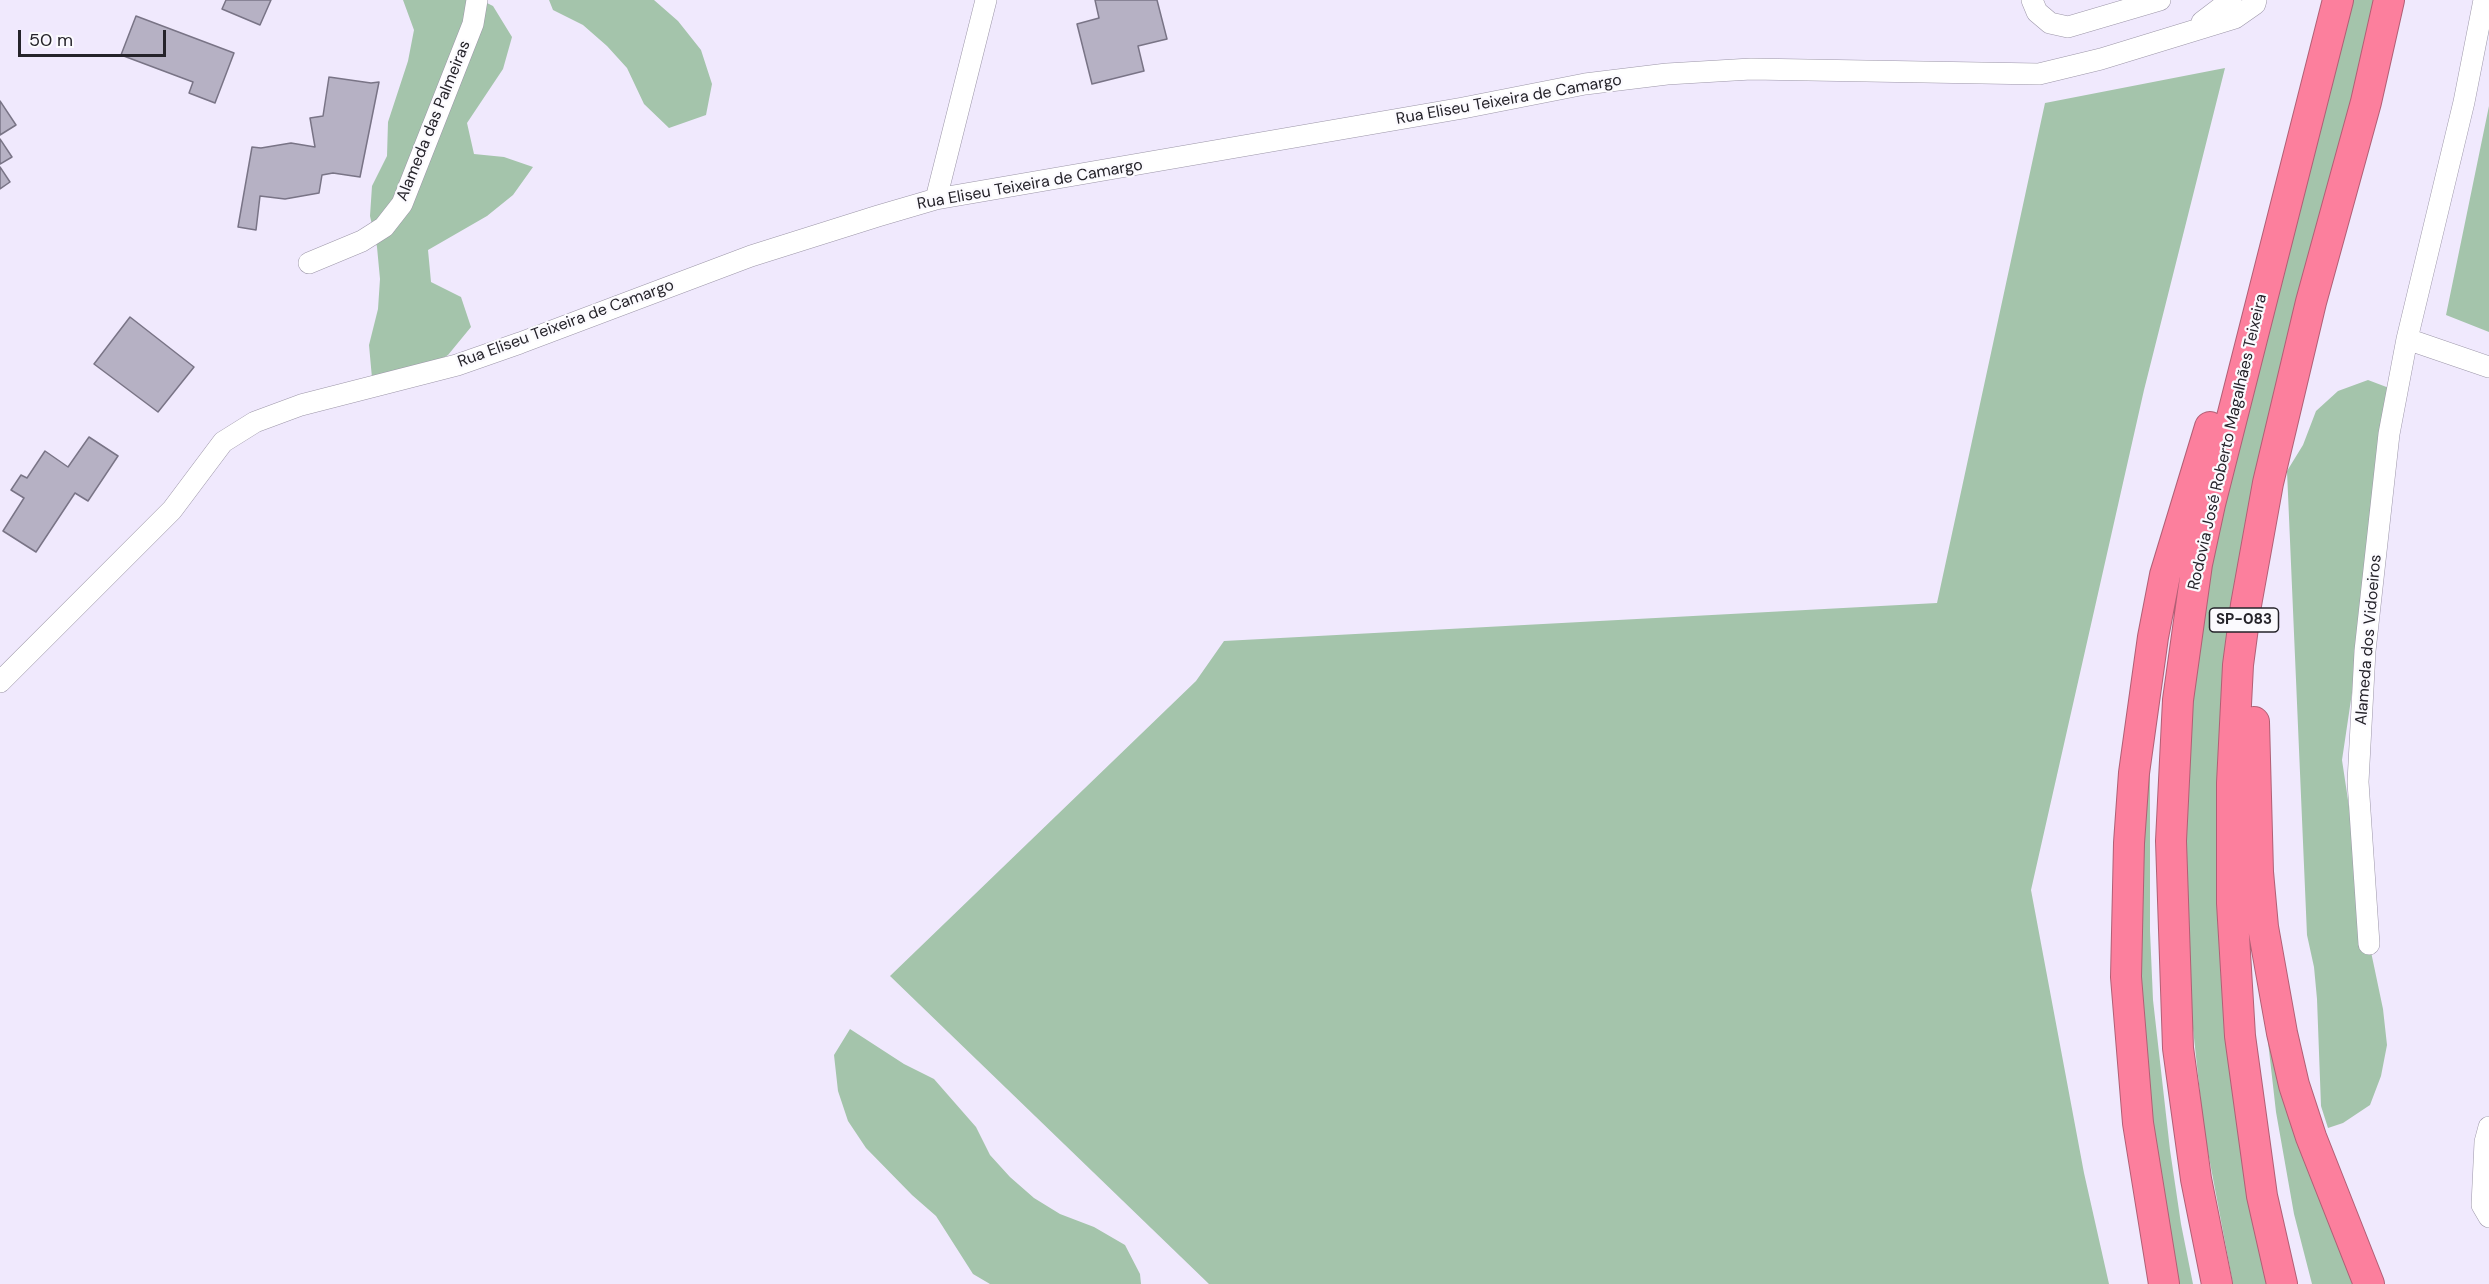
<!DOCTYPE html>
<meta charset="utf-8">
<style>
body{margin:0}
#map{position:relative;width:2489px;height:1284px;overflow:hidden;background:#f0e9fd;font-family:"DM Sans",sans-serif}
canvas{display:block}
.scale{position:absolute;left:18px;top:30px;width:148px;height:27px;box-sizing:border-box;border:3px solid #25232a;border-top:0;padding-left:8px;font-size:18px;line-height:21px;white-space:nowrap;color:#25232a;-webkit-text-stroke:4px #fbfafe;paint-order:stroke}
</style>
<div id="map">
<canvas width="2489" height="1284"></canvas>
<div class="scale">50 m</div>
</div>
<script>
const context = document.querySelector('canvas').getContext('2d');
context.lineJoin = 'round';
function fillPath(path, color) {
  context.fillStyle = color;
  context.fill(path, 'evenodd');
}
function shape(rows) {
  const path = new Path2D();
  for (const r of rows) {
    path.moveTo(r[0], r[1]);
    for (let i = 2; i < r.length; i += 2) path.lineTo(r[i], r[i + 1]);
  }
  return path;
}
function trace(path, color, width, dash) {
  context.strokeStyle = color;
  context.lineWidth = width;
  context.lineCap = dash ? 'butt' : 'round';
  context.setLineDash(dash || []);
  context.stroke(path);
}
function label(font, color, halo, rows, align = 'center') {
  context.font = font + ' "DM Sans",sans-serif';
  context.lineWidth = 4.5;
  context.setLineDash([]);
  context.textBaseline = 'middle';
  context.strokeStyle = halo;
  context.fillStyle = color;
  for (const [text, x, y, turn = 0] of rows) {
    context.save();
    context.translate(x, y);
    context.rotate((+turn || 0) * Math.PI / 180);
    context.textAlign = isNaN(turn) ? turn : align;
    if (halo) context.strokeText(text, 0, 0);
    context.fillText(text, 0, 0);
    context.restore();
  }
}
fillPath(shape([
 [403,0,481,0,493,6,512,37,503,69,467,123,474,154,504,157,533,167,513,195,487,216,428,250,431,282,461,297,471,327,448,355,404,383,372,378,369,345,378,309,380,279,377,247,370,216,372,186,387,156,388,122,408,61,414,30],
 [549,0,654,0,678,21,701,50,712,84,706,115,669,128,644,104,627,68,607,46,583,25,553,10],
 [2351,0,2381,0,2259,476,2227,1002,2272,1284,2233,1284,2204,1131,2191,1010,2185,871,2186,803,2194,677,2213,550],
 [2225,68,2144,390,2031,890,2084,1173,2109,1284,1209,1284,890,976,1196,681,1224,641,1937,603,2045,103],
 [2489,106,2489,332,2446,315],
 [2368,380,2397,391,2342,760,2370,947,2383,1009,2387,1045,2381,1076,2370,1105,2343,1123,2328,1128,2321,1106,2317,999,2314,967,2307,935,2287,471,2303,445,2316,411,2338,391],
 [2150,773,2150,931,2153,1000,2170,1150,2181,1224,2193,1284,2174,1284,2137,1001,2144,783],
 [2261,980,2358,1284,2312,1284,2294,1214,2276,1112],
 [850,1029,904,1064,934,1079,976,1127,990,1155,1010,1177,1034,1198,1060,1214,1094,1227,1125,1245,1140,1274,1141,1284,990,1284,973,1274,936,1216,912,1195,866,1148,848,1121,838,1091,834,1055]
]), '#a4c4ab');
const building = shape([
 [226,0,271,0,260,25,222,9,226,0],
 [1095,0,1157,0,1167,39,1138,46,1144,71,1092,84,1077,24,1099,18,1095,0],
 [136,16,234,53,215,103,189,93,193,82,121,55,136,16],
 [329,77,371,83,379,82,360,177,333,173,322,175,319,193,285,199,260,196,256,230,238,227,252,147,261,148,291,143,315,147,310,118,323,116,329,77],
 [0,101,16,125,0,135,0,101],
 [0,139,12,157,0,164,0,139],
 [0,167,10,182,0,189,0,167],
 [130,317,194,367,158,412,94,364,130,317],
 [89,437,118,456,88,501,75,493,36,552,3,531,24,498,11,490,21,475,27,478,45,451,68,467,89,437]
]);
fillPath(building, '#b6b1c4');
trace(building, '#797486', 1.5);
const minor = shape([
 [2032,0,2037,12,2050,23,2068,27,2160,0],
 [2202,22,2231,0],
 [936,199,986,0],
 [309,263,362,241,384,227,402,204,473,24,477,0],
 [2407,339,2489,367],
 [0,682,172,510,223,442,255,422,301,405,457,365,520,343,751,256,878,216,936,199,1463,108,1585,84,1667,74,1751,69,2039,74,2101,59,2235,18,2255,4,2256,0],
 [2369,944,2358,782,2365,651,2389,434,2407,339,2464,102,2484,0],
 [2489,1127,2485,1142,2482,1205,2489,1217]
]);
const highway = shape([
 [2254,722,2258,872,2263,927,2282,1033,2294,1085,2311,1137,2369,1284],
 [2164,1284,2138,1123,2126,977,2129,843,2134,773,2153,637,2165,575,2210,427],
 [2217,1284,2196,1179,2178,1048,2171,841,2178,700,2197,564,2210,504,2338,0],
 [2282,1284,2262,1196,2240,1036,2232,903,2232,783,2238,665,2246,605,2268,483,2311,302,2366,102,2389,0]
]);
trace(minor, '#9c96a8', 22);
trace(highway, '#b15f75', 32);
trace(minor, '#fff', 21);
trace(highway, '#fc7f9d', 30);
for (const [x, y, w] of [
 [2244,620,69]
]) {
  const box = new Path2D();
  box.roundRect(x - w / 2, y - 12, w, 24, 4.5);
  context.fillStyle = '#fbfafe';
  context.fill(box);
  trace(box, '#25232a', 1.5);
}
label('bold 15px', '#25232a', null, [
 ["SP-083",2244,620]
]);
label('16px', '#25232a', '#fbfafe', [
 ["Rua Eliseu Teixeira de Camargo",1509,100,-10],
 ["Alameda das Palmeiras",434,121,-68],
 ["Rua Eliseu Teixeira de Camargo",1030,185,-10],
 ["Rua Eliseu Teixeira de Camargo",566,324,-20],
 ["Rodovia José Roberto Magalhães Teixeira",2228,442,-77],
 ["Alameda dos Vidoeiros",2369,640,-85]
]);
</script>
